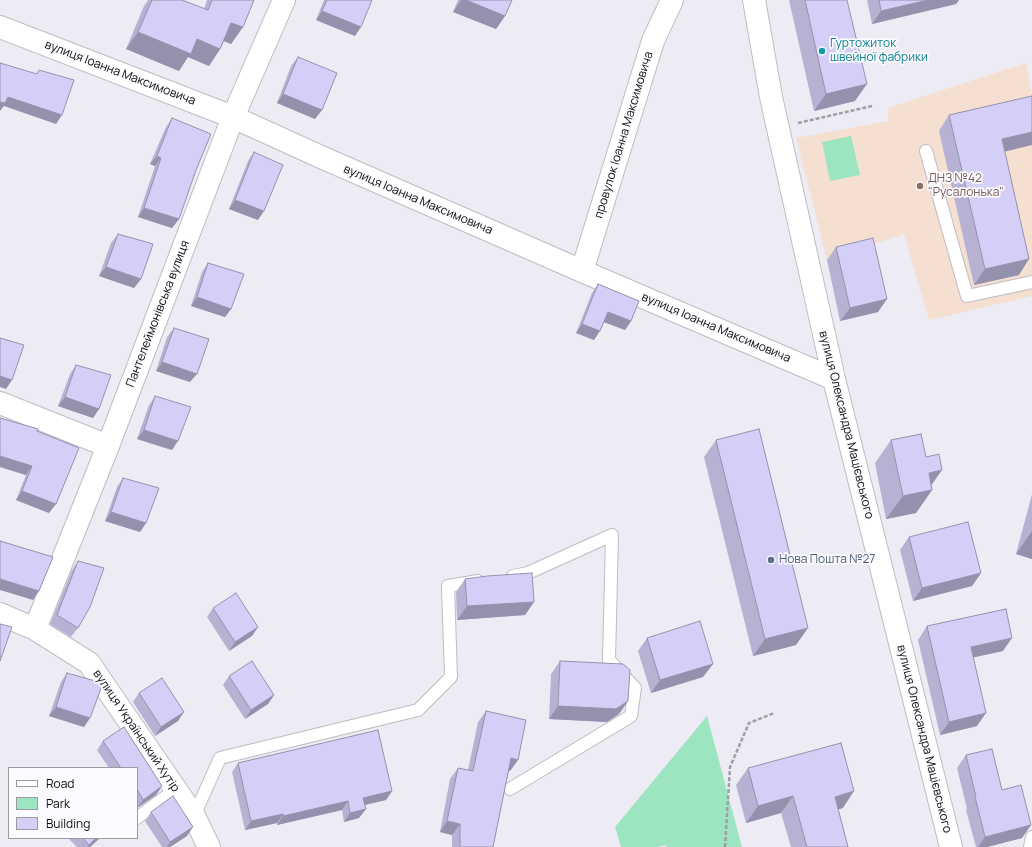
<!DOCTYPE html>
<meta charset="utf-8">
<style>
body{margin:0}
#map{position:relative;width:1032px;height:847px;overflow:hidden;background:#edecf4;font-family:Manrope,sans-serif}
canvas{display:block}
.legend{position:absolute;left:8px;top:767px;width:130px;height:72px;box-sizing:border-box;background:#fbfaff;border:1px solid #9b9a9e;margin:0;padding:5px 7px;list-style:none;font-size:12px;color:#0b0b0d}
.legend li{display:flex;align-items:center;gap:8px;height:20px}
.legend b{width:20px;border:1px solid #9b9a9e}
</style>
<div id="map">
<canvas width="1032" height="847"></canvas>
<ul class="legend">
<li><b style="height:5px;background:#fff"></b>Road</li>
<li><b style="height:11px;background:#9de4c1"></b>Park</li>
<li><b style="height:11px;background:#d5cff7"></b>Building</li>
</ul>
</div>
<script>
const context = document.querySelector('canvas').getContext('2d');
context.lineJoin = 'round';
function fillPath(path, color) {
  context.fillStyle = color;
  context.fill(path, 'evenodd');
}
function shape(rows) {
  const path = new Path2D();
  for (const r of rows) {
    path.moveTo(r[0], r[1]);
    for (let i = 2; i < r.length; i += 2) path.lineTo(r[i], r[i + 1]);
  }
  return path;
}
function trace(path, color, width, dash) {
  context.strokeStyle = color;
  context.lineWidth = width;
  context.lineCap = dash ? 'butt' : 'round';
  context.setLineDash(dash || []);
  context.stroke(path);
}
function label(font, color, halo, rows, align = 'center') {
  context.font = font + ' Manrope,sans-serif';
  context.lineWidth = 3.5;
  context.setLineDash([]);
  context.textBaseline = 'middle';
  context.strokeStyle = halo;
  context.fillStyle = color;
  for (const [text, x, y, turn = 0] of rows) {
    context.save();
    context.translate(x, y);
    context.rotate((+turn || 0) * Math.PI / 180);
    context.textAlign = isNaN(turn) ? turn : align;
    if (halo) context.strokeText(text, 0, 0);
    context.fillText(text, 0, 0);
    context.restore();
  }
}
fillPath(shape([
 [1026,63,1032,93,1032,296,929,320,904,234,827,260,796,138,888,121,888,108]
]), '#f4dfd1');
fillPath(shape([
 [851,136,860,175,830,181,822,142],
 [707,716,742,847,667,847,666,845,657,847,621,847,615,827]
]), '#9de4c1');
const lane = shape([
 [926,151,967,296,1032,282],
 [510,789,631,716,635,688,609,660,612,535,528,573,513,576],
 [194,816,220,758,418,710,451,677,448,586,478,581],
 [137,818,176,789],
 [1030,847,1032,837]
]);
const street = shape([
 [754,0,771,97,834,379,951,847],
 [0,27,233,117,321,157,582,271,834,379],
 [582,271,653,41,672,0],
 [0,403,108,446],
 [0,614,35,629,89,663,194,816,209,847],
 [35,629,108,446,233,117,284,0]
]);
trace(lane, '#bdbcc3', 14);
trace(street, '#bdbcc3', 24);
trace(shape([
 [798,123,872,106],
 [725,847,730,767,749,723,774,713]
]), '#9f9ea4', 2.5, [4, 2]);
trace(lane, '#fff', 12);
trace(street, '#fff', 22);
fillPath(shape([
 [148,0,182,0,204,9,207,0,254,0,243,27,231,44,224,41,220,49,209,66,188,57,179,71,126,49,144,6],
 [324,0,372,0,355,36,316,20],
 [458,0,512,0,505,16,496,29,453,12],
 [789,0,847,0,855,101,814,111],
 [867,0,959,0,956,4,872,24],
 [298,57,322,110,315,119,277,103,291,66],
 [949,115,1004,152,1019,275,974,285,939,131],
 [172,118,179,219,172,228,138,217,155,166,150,164,166,127],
 [254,152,258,220,229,209,248,161],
 [118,234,141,279,134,288,99,276,111,243],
 [836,247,878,312,840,321,827,260],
 [208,263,231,309,225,317,191,306,202,272],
 [598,284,631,321,625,330,604,322,594,340,576,333,592,293],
 [174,328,190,382,156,371,167,337],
 [76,365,99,409,93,418,58,406,70,374],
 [155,396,172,450,137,439,149,405],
 [0,418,37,431,49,513,16,500,26,475,0,467],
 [716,440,796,645,753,656,704,457],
 [891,440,931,486,932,490,916,513,886,519,875,463],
 [123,478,146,523,140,532,105,521,117,487],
 [1032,494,1032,559,1016,554],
 [909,537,981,573,972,586,913,601,900,550],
 [78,561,78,628,71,637,50,624,72,570],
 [465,579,534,602,525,615,457,620,456,592],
 [213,608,258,627,252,636,229,651,207,617],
 [927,626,1003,651,973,657,977,726,940,735,918,640],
 [647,638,713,664,703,677,651,693,638,651],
 [560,661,628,701,619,714,607,722,549,719,551,674],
 [67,673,90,718,84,727,49,716,61,682],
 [229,676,274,695,268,704,245,719,223,685],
 [139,693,178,721,155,736,133,702],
 [486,711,518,760,510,771,509,770,493,847,452,847,452,835,440,832,450,779,458,768,468,770,478,722],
 [124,727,162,786,156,795,137,808,137,768,109,768,97,750,103,741],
 [966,755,1002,790,1031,825,1022,838,987,847,976,847,966,810,967,809,957,768],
 [238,763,392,791,386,800,364,805,366,809,359,818,344,822,342,810,277,825,277,823,245,830,232,772],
 [748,768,843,808,838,809,848,847,791,847,781,813,746,823,736,785],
 [151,812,187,836,170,847,162,847,145,821],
 [68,838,100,838,90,847,77,847]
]), '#b7b2d4');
fillPath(shape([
 [461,0,466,0,505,16,496,29,453,12],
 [928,0,959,0,956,4,872,24,881,11],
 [322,11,361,27,355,36,316,20],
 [231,23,243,27,231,44,219,39],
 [138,32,197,39,220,49,209,66,188,57,179,71,126,49],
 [867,84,855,101,814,111,826,94],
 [283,94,322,110,315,119,277,103],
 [8,97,62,115,56,124,4,106,0,111,0,102],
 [1032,132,1032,145,991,155,1002,139],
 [157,156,161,158,155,166,150,164],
 [235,200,264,211,258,220,229,209],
 [144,208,179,219,172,228,138,217],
 [1029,259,1019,275,974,285,985,269],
 [106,267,141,279,134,288,99,276],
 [197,297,231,309,225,317,191,306],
 [887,299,878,312,840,321,850,308],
 [608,312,631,321,625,330,601,321],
 [582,324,600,331,594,340,576,333],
 [162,362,197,374,190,382,156,371],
 [0,376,12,380,6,389,0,387],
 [65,397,99,409,93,418,58,406],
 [144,430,178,441,172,450,137,439],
 [0,456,32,466,26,475,0,467],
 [942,470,928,490,932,490,916,513,886,519,903,496,929,473],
 [22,491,56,504,49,513,16,500],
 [111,512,146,523,140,532,105,521],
 [1032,531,1032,559,1016,554],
 [981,573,972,586,913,601,922,588],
 [0,579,39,591,33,600,0,590],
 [534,602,525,615,457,620,467,606],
 [258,627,252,636,229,651,235,642],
 [808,628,796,645,753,656,765,639],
 [1012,638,1003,651,962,660,971,647],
 [713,664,703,677,651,693,660,680],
 [274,695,268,704,245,719,251,710],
 [628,701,619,714,607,722,549,719,558,706],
 [56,707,90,718,84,727,49,716],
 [184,712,178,721,155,736,161,727],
 [986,713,977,726,940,735,949,722],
 [511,758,518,760,510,771,504,769],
 [162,786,156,795,137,808,143,800],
 [392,791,386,800,356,807,363,798],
 [854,791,843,808,823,814,835,797],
 [793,796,781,813,746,823,758,806],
 [348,801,342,810,277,825,283,816],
 [366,809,359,818,344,822,350,813],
 [283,814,277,823,245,830,251,821],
 [447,821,460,824,452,835,440,832],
 [1031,825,1022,838,987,847,978,847,985,837],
 [193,827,187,836,170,847,167,847,170,842],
 [96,838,100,838,90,847,87,847]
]), '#9591ad');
const building = shape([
 [152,0,182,0,208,10,212,0,254,0,243,27,231,23,220,49,197,39,191,54,138,32,152,0],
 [327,0,372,0,361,27,322,11,327,0],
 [466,0,512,0,505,16,466,0],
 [805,0,847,0,867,84,826,94,805,0],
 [879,0,928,0,881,11,879,0],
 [298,57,337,73,322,110,283,94,298,57],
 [0,63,37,74,39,70,74,80,62,115,8,97,5,103,0,102,0,63],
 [1032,96,1032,132,1002,139,1029,259,985,269,949,115,1032,96],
 [172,118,211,134,196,170,179,219,144,208,161,158,157,156,172,118],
 [254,152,283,165,264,211,235,200,254,152],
 [118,234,153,244,141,279,106,267,118,234],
 [873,238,887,299,850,308,836,247,873,238],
 [208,263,244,274,231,309,197,297,208,263],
 [598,284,639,301,631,321,608,312,600,331,582,324,598,284],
 [174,328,209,339,197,374,162,362,174,328],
 [0,338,24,345,12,380,0,376,0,338],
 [76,365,111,375,99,409,65,397,76,365],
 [155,396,191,407,178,441,144,430,155,396],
 [0,418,38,429,37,431,79,448,56,504,22,491,32,466,0,456,0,418],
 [759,429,808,628,765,639,716,440,759,429],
 [921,434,926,457,939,454,942,470,929,473,932,490,903,496,891,440,921,434],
 [123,478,159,488,146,523,111,512,123,478],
 [968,522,981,573,922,588,909,537,968,522],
 [0,541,53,557,39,591,0,579,0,541],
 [78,561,104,568,90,607,78,628,57,615,78,561],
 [532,573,534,602,467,606,465,579,487,576,532,573],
 [236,593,258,627,235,642,213,608,236,593],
 [1006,609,1012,638,971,647,986,713,949,722,927,626,1006,609],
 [700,621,713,664,660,680,647,638,700,621],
 [0,624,12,627,0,661,0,624],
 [252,661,274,695,251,710,229,676,252,661],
 [560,661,623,664,630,670,628,701,616,709,558,706,560,661],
 [67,673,99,682,102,686,90,718,56,707,67,673],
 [162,678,184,712,161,727,139,693,162,678],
 [486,711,526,720,518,760,511,758,493,847,460,847,460,824,447,821,458,768,473,771,486,711],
 [124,727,162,786,143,800,137,789,137,768,121,768,103,741,124,727],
 [378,730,392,791,363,798,366,809,350,813,348,801,283,816,283,814,251,821,238,763,378,730],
 [841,743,854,791,835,797,848,847,807,847,793,796,758,806,748,768,841,743],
 [992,749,1002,790,1021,785,1031,825,985,837,975,797,976,797,966,755,992,749],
 [173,796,193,827,170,842,151,812,173,796],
 [83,838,96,838,89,845,83,838]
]);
fillPath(building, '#d5cff7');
trace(building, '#9591ad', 1);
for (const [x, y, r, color] of [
 [822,51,4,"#0f9aa8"],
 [920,186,4,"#8d6e63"],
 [771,560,4,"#5c6f8a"]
]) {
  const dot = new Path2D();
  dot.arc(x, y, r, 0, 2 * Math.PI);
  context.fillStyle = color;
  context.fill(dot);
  trace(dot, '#fbfaff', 1.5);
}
label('12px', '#0d838f', '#fbfaff', [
 ["Гуртожиток",830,44],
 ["швейної фабрики",830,58]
], 'left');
label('12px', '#0b0b0d', '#fbfaff', [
 ["вулиця Іоанна Максимовича",120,73,21],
 ["провулок Іоанна Максимовича",624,135,-73],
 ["вулиця Іоанна Максимовича",418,200,23],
 ["Пантелеймонівська вулиця",158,314,-69],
 ["вулиця Іоанна Максимовича",716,328,23],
 ["вулиця Олександра Мацієвського",846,425,76],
 ["вулиця Український Хутір",136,731,56],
 ["вулиця Олександра Мацієвського",924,739,76]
]);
label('12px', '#785e54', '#fbfaff', [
 ["ДНЗ №42",928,179],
 ["\"Русалонька\"",928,193]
], 'left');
label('12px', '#4e5e75', '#fbfaff', [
 ["Нова Пошта №27",779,560]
], 'left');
</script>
